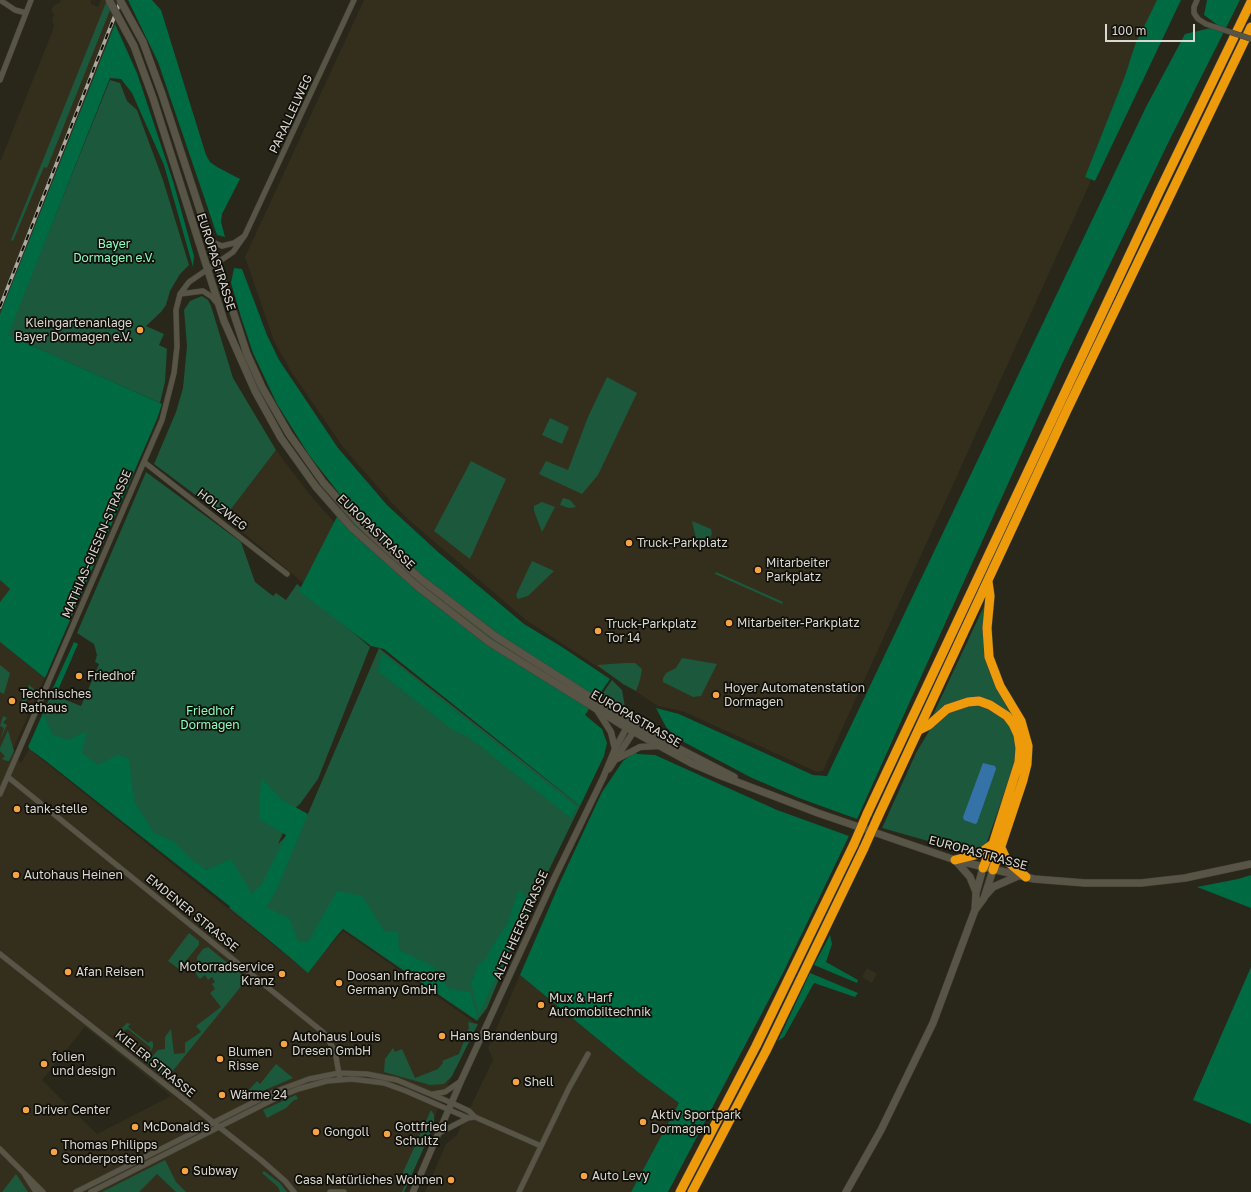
<!DOCTYPE html>
<meta charset="utf-8">
<style>
body{margin:0}
#map{position:relative;width:1251px;height:1192px;overflow:hidden;background:#29261a;font-family:"Golos Text",sans-serif}
canvas{display:block}
.scale{position:absolute;left:1105px;top:24px;width:90px;height:18px;box-sizing:border-box;border:2px solid #dad8d0;border-top:0;padding-left:5px;font-size:12px;line-height:14px;white-space:nowrap;color:#dad8d0;-webkit-text-stroke:3px #110f0a;paint-order:stroke}
</style>
<div id="map">
<canvas width="1251" height="1192"></canvas>
<div class="scale">100 m</div>
</div>
<script>
const context = document.querySelector('canvas').getContext('2d');
context.lineJoin = 'round';
function fillPath(path, color) {
  context.fillStyle = color;
  context.fill(path, 'evenodd');
}
function shape(rows) {
  const path = new Path2D();
  for (const r of rows) {
    path.moveTo(r[0], r[1]);
    for (let i = 2; i < r.length; i += 2) path.lineTo(r[i], r[i + 1]);
  }
  return path;
}
function trace(path, color, width, dash) {
  context.strokeStyle = color;
  context.lineWidth = width;
  context.lineCap = dash ? 'butt' : 'round';
  context.setLineDash(dash || []);
  context.stroke(path);
}
function label(font, color, halo, rows, align = 'center') {
  context.font = font + ' "Golos Text",sans-serif';
  context.lineWidth = 3.5;
  context.setLineDash([]);
  context.textBaseline = 'middle';
  context.strokeStyle = halo;
  context.fillStyle = color;
  for (const [text, x, y, turn = 0] of rows) {
    context.save();
    context.translate(x, y);
    context.rotate((+turn || 0) * Math.PI / 180);
    context.textAlign = isNaN(turn) ? turn : align;
    if (halo) context.strokeText(text, 0, 0);
    context.fillText(text, 0, 0);
    context.restore();
  }
}
fillPath(shape([
 [61,0,91,0,91,4,98,7,101,0,107,0,109,11,114,0,125,0,0,314,0,162,53,30,54,24,52,22,54,15,51,10,54,5,59,3],
 [364,0,1173,0,823,771,817,772,682,711,658,706,526,620,410,521,391,502,343,447,292,373,274,341,245,257],
 [276,450,310,495,335,523,303,583,225,517],
 [0,580,10,589,0,602],
 [0,642,45,678,12,751,21,763,29,749,306,971,343,931,474,1022,435,1116,434,1125,404,1192,0,1192],
 [85,1027,171,1096,97,1134,42,1080],
 [867,968,877,974,872,983,862,977],
 [520,975,639,1073,679,1103,631,1192,425,1192,446,1144,457,1135,493,1060,488,1048]
]), '#342f1c');
fillPath(shape([
 [107,0,114,0,47,168,44,167,13,241,11,240],
 [110,80,120,83,127,101,137,110,163,180,189,265,180,274,170,291,166,305,161,312,146,326,164,334,159,345,167,349,165,382,160,403,7,335],
 [202,296,208,300,211,306,233,378,276,450,225,517,154,464,176,412,183,388,187,346,184,310,190,301],
 [607,377,637,393,598,475,582,494,539,474,546,461,568,470,588,417],
 [550,418,569,427,562,444,542,435],
 [471,461,506,479,470,559,434,531],
 [146,472,241,542,255,582,273,596,276,593,286,600,297,584,370,647,318,779,300,804,294,809,278,844,307,816,379,648,580,806,515,940,487,1008,477,1021,343,929,305,969,229,908,241,888,196,864,29,749,51,694,81,706,99,664,95,662,97,655,94,644,77,633],
 [563,498,570,500,576,507,569,508,560,505],
 [542,502,555,507,542,532,534,511,534,506],
 [692,521,711,529,712,533,709,542,704,546,698,547],
 [532,561,554,571,528,596,518,599,516,595],
 [716,572,783,602,782,604,715,574],
 [986,602,984,614,983,643,989,671,1019,725,980,699,931,719],
 [682,658,717,664,701,696,693,697,663,682,663,678,666,673,676,668],
 [625,663,635,663,642,669,640,680,636,691,623,684,597,665],
 [0,665,10,673,4,694,0,692],
 [612,680,622,690,625,707,613,703,601,696],
 [29,685,34,689,35,693,27,698,25,704,21,702],
 [978,705,998,712,1011,726,1017,747,1015,762,986,845,974,852,967,852,882,828,916,753,932,726,958,706],
 [3,716,7,718,3,723,7,725,0,740,4,728,0,726],
 [8,730,14,751,9,761,7,761,2,759,5,756,0,751,0,748],
 [189,933,199,941,199,945,179,969,168,961],
 [208,947,247,979,167,1078,147,1062,158,1050,165,1049,165,1037,171,1029,174,1054,185,1053,185,1043,201,1032,196,1026,221,1007,210,993,215,989,212,984,215,982,212,977,208,980,205,975,200,979,196,974,197,957,203,949],
 [468,1022,478,1024,452,1076,444,1084,430,1085,384,1072,385,1059,393,1048,395,1052,402,1049,415,1078,438,1069,443,1063,442,1061,459,1054,469,1028],
 [127,1023,131,1024,128,1026,129,1028,148,1043,151,1041,153,1042,153,1047,151,1051,148,1050,151,1049,150,1047,128,1029,123,1031,122,1028],
 [118,1033,121,1033,120,1038,143,1056,146,1053,146,1056,144,1059,115,1037],
 [276,1064,293,1078,251,1096,249,1090,257,1081,260,1084],
 [296,1095,298,1099,294,1100,286,1108,267,1118,263,1110],
 [431,1110,434,1115,434,1125,404,1192,402,1192,406,1182,400,1179],
 [165,1160,176,1182,186,1192,176,1192,157,1174,139,1192,102,1192],
 [264,1171,280,1183,287,1192,280,1192,278,1187,262,1173],
 [16,1174,28,1192,0,1192,2,1192]
]), '#1c583c');
fillPath(shape([
 [128,0,152,0,161,10,206,155,210,162,217,167,240,179,222,214,221,222,225,237,217,235,158,62],
 [1157,0,1181,0,1095,181,1085,177,1125,76,1135,45],
 [1207,0,1240,0,1170,139,1062,364,857,819,799,798,752,778,678,739,666,727,656,708,679,714,813,775,827,776,1146,107,1185,34,1219,26,1204,15],
 [115,24,137,73,173,181,194,256,193,267,164,165,132,93,121,79,110,78,8,335,162,404,157,419,45,678,0,642,0,602,10,589,0,580,0,314],
 [234,268,242,269,267,335,279,360,338,448,387,505,438,552,524,624,562,647,610,679,585,715,602,729,607,743,604,756,580,806,384,649,371,646,299,591,345,501,309,455,277,404,253,353,241,317,231,283],
 [74,642,78,644,58,690,53,688],
 [382,653,577,807,571,818,467,736,454,731,378,671],
 [43,713,53,735,69,740,87,731,82,753,98,765,118,755,129,759,134,801,154,833,173,841,191,859,207,870,231,859,252,894,262,884,286,835,259,819,261,778,282,800,308,814,276,891,266,907,290,919,298,941,308,942,337,891,362,896,384,931,398,932,399,950,433,966,449,989,470,992,478,1017,473,1017,450,1002,343,928,308,973,232,908,28,747],
 [635,752,637,754,655,755,777,810,849,836,783,973,668,1192,631,1192,679,1103,639,1073,520,975,561,880,602,792,623,761],
 [1251,875,1251,908,1197,887,1238,879],
 [519,890,522,892,528,903,527,912,479,1014,471,983,478,966,487,958,490,950,507,924],
 [830,935,832,944,826,962,858,980,857,983,814,965],
 [1251,967,1251,1124,1193,1100],
 [810,973,858,993,855,997,814,983,784,1037,778,1041]
]), '#006a43');
fillPath(shape([
 [983,763,995,766,996,769,977,823,975,824,964,820,963,817]
]), '#3572a8');
const minor = shape([
 [0,0,15,10,26,13],
 [1197,0,1194,7,1194,13,1198,19,1206,24],
 [0,80,31,0],
 [210,238,215,243,222,246,234,243,243,237],
 [180,294,203,291,212,297,216,302],
 [144,462,287,574],
 [8,777,324,1033,335,1051,340,1080],
 [0,794,162,420,174,373,177,347,176,310,180,294,189,282,233,252,245,235,354,0],
 [0,954,261,1160,285,1181,294,1192],
 [433,1094,445,1092,461,1081],
 [439,1133,468,1118],
 [0,1149,43,1192],
 [25,1175,36,1192],
 [76,1192,274,1092,309,1079,339,1073,367,1074,397,1080,452,1103,469,1111,475,1117,541,1146],
 [91,1192,276,1098,298,1089,327,1081,352,1079,384,1083,406,1091,468,1118,475,1117],
 [330,1192,344,1192],
 [519,1192,569,1088,588,1054]
]);
const tertiary = shape([
 [597,710,611,732,615,749],
 [617,759,640,747,659,746],
 [609,769,636,728],
 [413,1192,461,1081,552,883,603,778,615,749,628,725]
]);
const secondary = shape([
 [143,42,162,94,247,354,262,387,289,434,323,482,358,522,388,550,422,580,495,636,637,727,734,777],
 [134,46,153,98,224,321,255,391,281,438,316,487,352,528,417,586,489,642,627,728,691,763,719,775,818,813,955,860,1034,879,1085,883,1141,883,1185,878,1251,864],
 [955,860,970,877,976,892],
 [985,896,993,887,1018,876],
 [975,910,984,898,993,870],
 [846,1192,881,1130,933,1023,975,910,976,893,983,868]
]);
const motorway = shape([
 [988,582,990,596,987,628,989,657,1000,686,1021,721,1028,746,1027,764,1023,780,993,870],
 [919,730,929,725,947,709,968,702,979,701,990,705,1007,716,1013,724,1018,735,1020,748,1019,762,993,844,983,868],
 [867,814,1160,190,1251,2],
 [877,819,1067,410,1251,27],
 [1001,848,1007,861,1026,877],
 [955,860,979,854,993,844],
 [680,1192,756,1046,854,844],
 [692,1192,766,1051,864,848]
]);
trace(minor, '#46433a', 6);
trace(tertiary, '#46433a', 7);
trace(secondary, '#46433a', 8);
trace(motorway, '#46433a', 10);
trace(minor, '#585547', 5);
trace(tertiary, '#585547', 6);
trace(secondary, '#585547', 7);
trace(motorway, '#ed9b0a', 9);
const rail = shape([
 [0,307,121,0]
]);
trace(rail, '#aba9a0', 3.5);
trace(rail, '#110f0a', 2, [6]);
const minorBridge = shape([
 [1206,24,1251,39]
]);
const secondaryBridge = shape([
 [109,0,134,46],
 [120,0,143,42]
]);
const motorwayBridge = shape([
 [854,844,867,814],
 [864,848,877,819]
]);
trace(minorBridge, '#46433a', 6, []);
trace(secondaryBridge, '#46433a', 8, []);
trace(motorwayBridge, '#46433a', 10, []);
trace(minorBridge, '#585547', 5);
trace(secondaryBridge, '#585547', 7);
trace(motorwayBridge, '#ed9b0a', 9);
for (const [x, y, r, color] of [
 [140,330,4,"#f4a345"],
 [629,543,4,"#f4a345"],
 [758,570,4,"#f4a345"],
 [729,623,4,"#f4a345"],
 [598,631,4,"#f4a345"],
 [79,676,4,"#f4a345"],
 [716,695,4,"#f4a345"],
 [12,701,4,"#f4a345"],
 [17,809,4,"#f4a345"],
 [16,875,4,"#f4a345"],
 [68,972,4,"#f4a345"],
 [282,974,4,"#f4a345"],
 [339,983,4,"#f4a345"],
 [541,1005,4,"#f4a345"],
 [442,1036,4,"#f4a345"],
 [284,1044,4,"#f4a345"],
 [220,1059,4,"#f4a345"],
 [44,1064,4,"#f4a345"],
 [516,1082,4,"#f4a345"],
 [222,1095,4,"#f4a345"],
 [26,1110,4,"#f4a345"],
 [643,1122,4,"#f4a345"],
 [135,1127,4,"#f4a345"],
 [316,1132,4,"#f4a345"],
 [387,1134,4,"#f4a345"],
 [54,1152,4,"#f4a345"],
 [185,1171,4,"#f4a345"],
 [584,1176,4,"#f4a345"],
 [451,1180,4,"#f4a345"]
]) {
  const dot = new Path2D();
  dot.arc(x, y, r, 0, 2 * Math.PI);
  context.fillStyle = color;
  context.fill(dot);
  trace(dot, '#110f0a', 1.5);
}
label('12px', '#dad8d0', '#110f0a', [
 ["PARALLELWEG",291,114,-65],
 ["EUROPASTRASSE",216,262,72],
 ["HOLZWEG",222,510,38],
 ["EUROPASTRASSE",376,532,44],
 ["MATHIAS-GIESEN-STRASSE",97,544,-67],
 ["EUROPASTRASSE",636,719,30],
 ["EUROPASTRASSE",978,853,15],
 ["EMDENER STRASSE",192,913,39],
 ["ALTE HEERSTRASSE",521,925,-66],
 ["KIELER STRASSE",155,1064,39]
]);
label('12px', '#8afdc2', '#110f0a', [
 ["Bayer",114,244],
 ["Dormagen e.V.",114,258],
 ["Friedhof",210,711],
 ["Dormagen",210,725]
]);
label('12px', '#dad8d0', '#110f0a', [
 ["Kleingartenanlage",132,323,"right"],
 ["Bayer Dormagen e.V.",132,337,"right"],
 ["Truck-Parkplatz",637,543],
 ["Mitarbeiter",766,563],
 ["Parkplatz",766,577],
 ["Mitarbeiter-Parkplatz",737,623],
 ["Truck-Parkplatz",606,624],
 ["Tor 14",606,638],
 ["Friedhof",87,676],
 ["Hoyer Automatenstation",724,688],
 ["Dormagen",724,702],
 ["Technisches",20,694],
 ["Rathaus",20,708],
 ["tank-stelle",25,809],
 ["Autohaus Heinen",24,875],
 ["Motorradservice",274,967,"right"],
 ["Kranz",274,981,"right"],
 ["Afan Reisen",76,972],
 ["Doosan Infracore",347,976],
 ["Germany GmbH",347,990],
 ["Mux & Harf",549,998],
 ["Automobiltechnik",549,1012],
 ["Hans Brandenburg",450,1036],
 ["Autohaus Louis",292,1037],
 ["Dresen GmbH",292,1051],
 ["Blumen",228,1052],
 ["Risse",228,1066],
 ["folien",52,1057],
 ["und design",52,1071],
 ["Shell",524,1082],
 ["Wärme 24",230,1095],
 ["Driver Center",34,1110],
 ["Aktiv Sportpark",651,1115],
 ["Dormagen",651,1129],
 ["McDonald's",143,1127],
 ["Gottfried",395,1127],
 ["Schultz",395,1141],
 ["Gongoll",324,1132],
 ["Thomas Philipps",62,1145],
 ["Sonderposten",62,1159],
 ["Subway",193,1171],
 ["Auto Levy",592,1176],
 ["Casa Natürliches Wohnen",443,1180,"right"]
], 'left');
</script>
